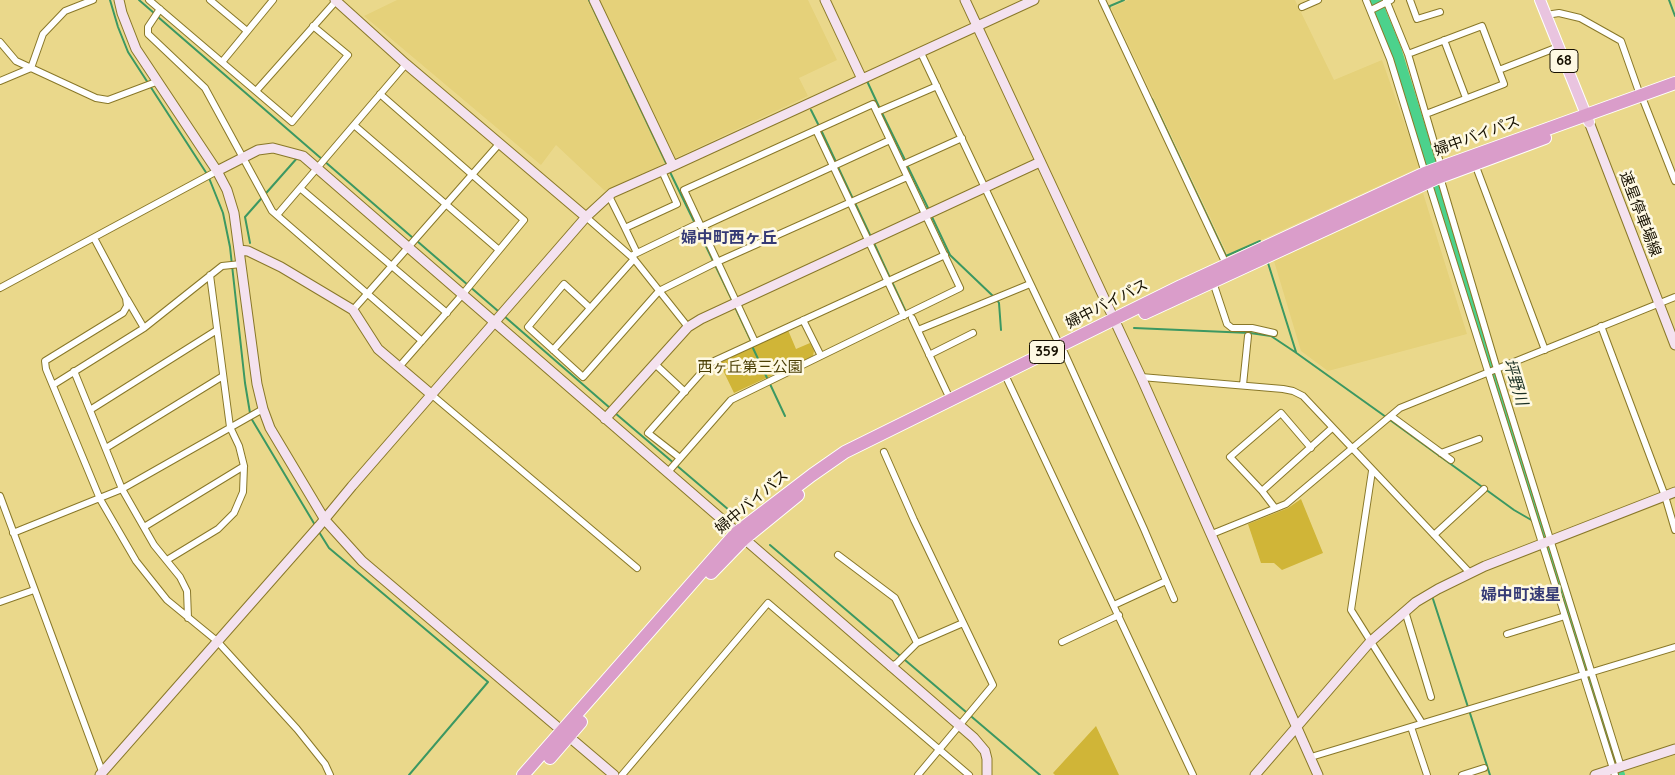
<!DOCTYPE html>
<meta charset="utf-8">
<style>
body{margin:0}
canvas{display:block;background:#ead88b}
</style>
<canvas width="1675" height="775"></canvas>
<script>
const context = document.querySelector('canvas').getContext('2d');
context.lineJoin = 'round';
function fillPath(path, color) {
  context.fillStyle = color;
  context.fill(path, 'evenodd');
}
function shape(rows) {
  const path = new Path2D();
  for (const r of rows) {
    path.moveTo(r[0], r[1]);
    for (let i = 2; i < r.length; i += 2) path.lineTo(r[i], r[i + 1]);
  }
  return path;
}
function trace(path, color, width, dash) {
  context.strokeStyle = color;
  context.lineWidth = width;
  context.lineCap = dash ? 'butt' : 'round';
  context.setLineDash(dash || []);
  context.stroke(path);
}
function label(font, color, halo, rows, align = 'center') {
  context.font = font + ' Quicksand,"Noto Sans JP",sans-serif';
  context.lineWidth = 5;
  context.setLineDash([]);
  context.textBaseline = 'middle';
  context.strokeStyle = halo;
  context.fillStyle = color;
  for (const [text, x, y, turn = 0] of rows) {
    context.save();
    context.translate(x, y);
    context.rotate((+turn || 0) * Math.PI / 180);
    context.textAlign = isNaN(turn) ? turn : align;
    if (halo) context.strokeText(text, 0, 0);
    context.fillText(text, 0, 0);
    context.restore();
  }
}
fillPath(shape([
 [397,0,808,0,837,60,799,78,808,96,605,191,556,145,541,165,364,16],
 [1128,0,1295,0,1334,80,1382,60,1420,167,1228,255,1111,8],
 [1423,193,1467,334,1328,371,1301,351,1274,261],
 [1675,755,1675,775,1625,775,1624,771]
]), '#e5d17a');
fillPath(shape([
 [788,330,796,349,810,343,814,351,813,356,734,393,719,362],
 [1301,499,1323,553,1282,570,1274,563,1261,563,1248,524,1288,508],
 [1096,726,1119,775,1055,775,1053,773]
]), '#d0b537');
trace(shape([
 [110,0,118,27,128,52,207,174],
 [139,0,154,13],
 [589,0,667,165],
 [1669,0,1675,16],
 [1109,9,1110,6,1124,0],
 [158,17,413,238],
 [867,81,880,109],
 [1152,99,1226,256,1260,241],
 [811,110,819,126],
 [882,113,905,160],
 [821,130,836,162],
 [907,165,929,210],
 [838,167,853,199],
 [670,172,732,300],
 [209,178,223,213,230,247,245,383,250,413],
 [855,203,871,237],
 [932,217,950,255,994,297],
 [417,241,498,311],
 [873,241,890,278],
 [250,243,245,217,298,157],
 [1268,263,1296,352],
 [892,282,906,312],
 [997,300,999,303,1001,330],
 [735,307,751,341],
 [504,316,610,408],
 [1134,328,1250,333,1271,336,1295,352,1386,417],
 [752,346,768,380],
 [770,384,785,416],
 [615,413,736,516],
 [251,418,315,525],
 [1390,420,1514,510,1533,521],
 [319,532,329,548,488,682,409,775],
 [770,545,1040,775],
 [1433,599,1490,775]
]), '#3c9862', 2);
trace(shape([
 [1375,0,1395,48,1619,775]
]), '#4cd28c', 12);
const street = shape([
 [149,0,292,122,348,55,313,26],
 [210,0,247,31],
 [1102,0,1226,264],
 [1366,0,1390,59,1425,173],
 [1386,0,1408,54,1441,166],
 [1410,0,1417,19,1440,12],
 [1302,7,1318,0],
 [160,9,148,27,148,34,205,88,272,211,422,341],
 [1371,10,1391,0],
 [1546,15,1559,13,1580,18,1621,41,1640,95],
 [1444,40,1466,98],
 [0,42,16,61,96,98,108,100,156,82],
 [921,53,1060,346],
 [1408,54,1482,26,1504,84,1426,114],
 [222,62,273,0],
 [1499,70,1558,47],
 [0,81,31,68,43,34,65,11,93,0],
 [256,91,336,1],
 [380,94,524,220,462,295,399,367],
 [1644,102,1675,181],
 [877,112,937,86],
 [354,125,499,250],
 [816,130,904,316],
 [1475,164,1545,350],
 [902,165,962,138],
 [1440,177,1497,369,1621,767],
 [1428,181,1615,775],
 [300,188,447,313],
 [609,196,625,228,677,204,662,171],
 [277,215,406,64],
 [586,217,634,259,688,327],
 [701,227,890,140],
 [625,228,637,253],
 [94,238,126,298,127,306,123,313,45,361,46,369,100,499,136,561,167,600,217,641,297,729,325,764,330,775],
 [631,256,699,223],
 [1213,282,1227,324,1232,328,1252,328,1274,333],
 [0,288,217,171],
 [127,299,144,328],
 [590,308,564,284,528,327,583,377,659,291,717,262,907,177],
 [353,310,499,144],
 [912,318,950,399],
 [803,320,821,356],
 [1601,326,1665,496,1675,530],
 [918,330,1030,284],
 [553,350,634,259],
 [1064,352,1144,529,1174,599],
 [929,355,973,333],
 [655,364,685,392],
 [74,371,122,489,154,545,180,577,187,591,188,618],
 [1141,377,1283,389,1293,391,1303,396,1470,573],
 [1007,379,1193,775],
 [53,385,144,328,222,266,241,264],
 [1243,385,1248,336],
 [432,395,637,568],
 [90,410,217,330],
 [1391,416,1451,460],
 [106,448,223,376],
 [884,452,914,520,993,685,918,775],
 [1441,453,1479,439],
 [680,458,648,433,710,363,945,255],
 [1372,471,1351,610,1422,723],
 [668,472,731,400,960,288,873,104,684,190,755,342],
 [1262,491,1230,457,1281,413,1311,448],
 [0,496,103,774],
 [1275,508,1262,491,1332,428],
 [144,527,244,466],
 [13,533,122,489,263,409],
 [1212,534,1286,504,1400,408,1675,297],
 [1434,535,1484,489],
 [838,555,895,598,917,643],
 [167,560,218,529,234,513,243,492,244,466,239,446,230,427,210,275],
 [0,602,34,590],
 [1114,605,1166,581],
 [1405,611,1431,697],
 [1507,634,1565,616],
 [1062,642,1119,615],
 [890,667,897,663,917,643,963,623],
 [1411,727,1427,775],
 [1311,757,1675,647],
 [622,775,768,603,969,775],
 [1462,775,1484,768]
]);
const secondary = shape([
 [119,0,122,13,136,49,217,171,227,190,234,213,257,384,263,409,270,428,325,520,362,561,614,775],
 [335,0,406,64,586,217],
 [594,0,673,166],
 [825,0,862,79],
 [965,0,1141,377,1318,775],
 [1589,122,1675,345],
 [217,171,258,150,273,148,303,156,974,738,985,751,987,759,987,775],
 [239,250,248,251,281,267,353,310,378,349,432,395],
 [605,419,688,327,701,319,1040,162],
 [100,775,319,526,352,486,586,217,612,193,673,166,1034,0],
 [1255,775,1370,642,1416,602,1438,589,1485,566,1675,492],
 [1595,775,1675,749]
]);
const primary = shape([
 [1540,0,1589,122]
]);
const highway = shape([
 [1145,313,1435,179,1545,138],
 [711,573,744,539,798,495],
 [550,758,581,722],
 [523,775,736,533,812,475,845,452,1181,286,1425,173,1675,83]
]);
trace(street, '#897829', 8);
trace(secondary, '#897829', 11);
trace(primary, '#fff', 12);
trace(highway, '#fff', 14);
trace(street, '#fff', 6);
trace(secondary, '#f4e2ef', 9);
trace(primary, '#e9c4df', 10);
trace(highway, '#da9dca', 12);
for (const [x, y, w] of [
 [1564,61,28],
 [1047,352,35]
]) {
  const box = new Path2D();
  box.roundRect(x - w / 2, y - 11.5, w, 23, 4);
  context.fillStyle = '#fef9e3';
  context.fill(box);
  trace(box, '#161000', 1);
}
label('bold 14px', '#161000', null, [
 ["68",1564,61],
 ["359",1047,352]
]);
label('15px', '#161000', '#fef9e3', [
 ["婦中バイパス",1477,136,-20],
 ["速星停車場線",1640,214,69],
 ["婦中バイパス",1107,304,-27],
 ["婦中バイパス",752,502,-40]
]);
label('15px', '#4b3f04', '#fef9e3', [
 ["西ヶ丘第三公園",750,367]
]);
label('bold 16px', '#353a75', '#fef9e3', [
 ["婦中町西ヶ丘",729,238],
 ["婦中町速星",1521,595]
]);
label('italic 16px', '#1b3124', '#fef9e3', [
 ["坪野川",1515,382,73]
]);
</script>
